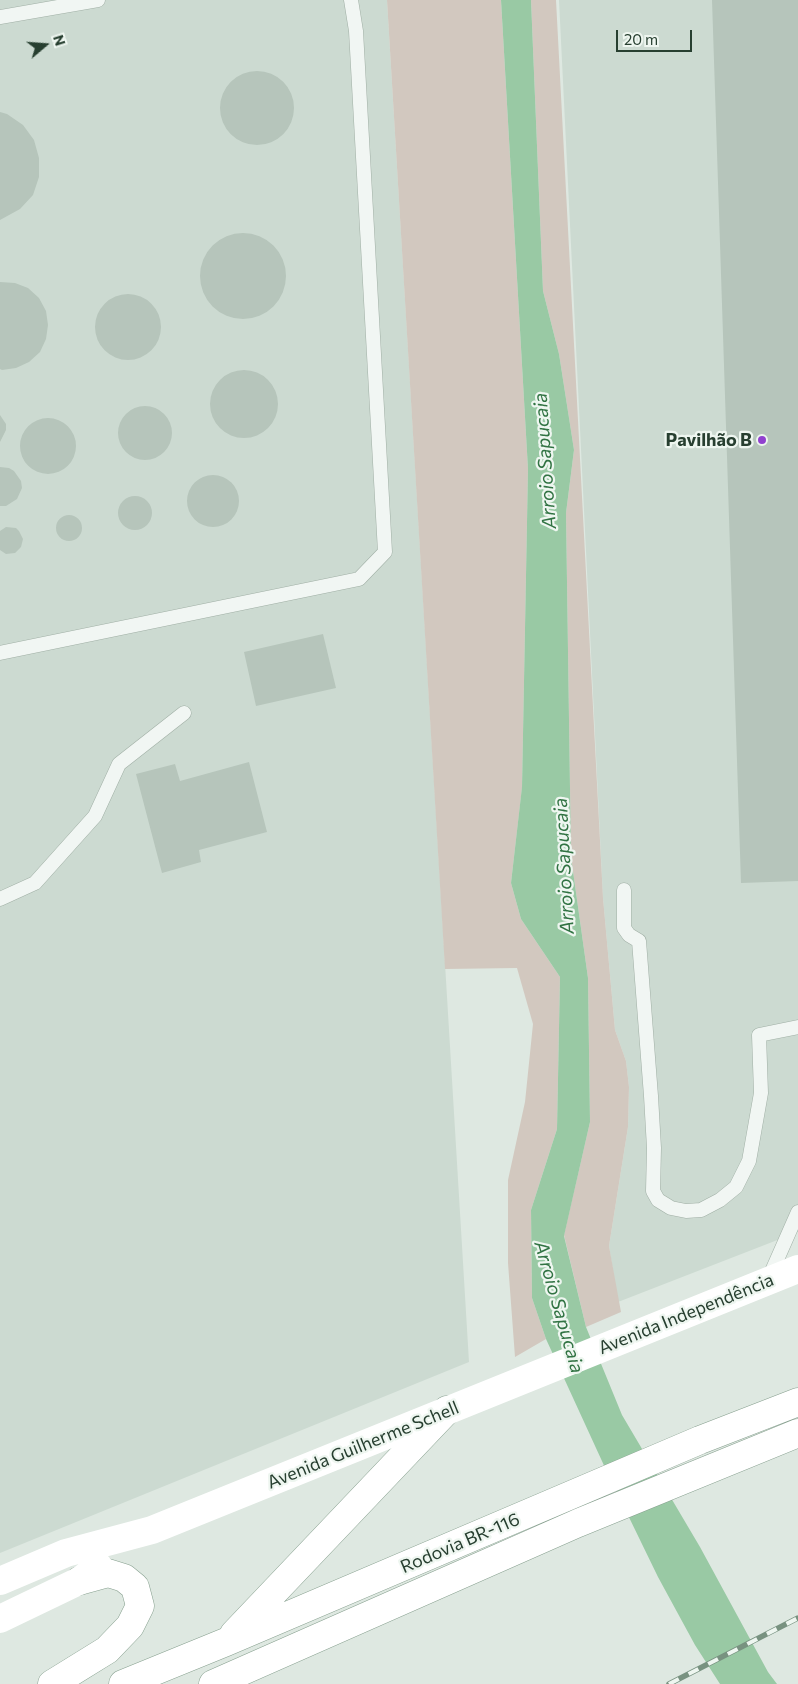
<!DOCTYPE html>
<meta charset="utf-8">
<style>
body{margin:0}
#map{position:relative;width:798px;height:1684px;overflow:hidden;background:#dee8e1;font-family:Commissioner,sans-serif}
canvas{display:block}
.north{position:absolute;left:20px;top:20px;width:50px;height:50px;-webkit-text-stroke:4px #eef6f0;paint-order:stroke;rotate:72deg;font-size:14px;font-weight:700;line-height:20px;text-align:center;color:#273f30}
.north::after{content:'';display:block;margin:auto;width:18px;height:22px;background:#273f30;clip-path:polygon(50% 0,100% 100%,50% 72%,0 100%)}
.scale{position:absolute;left:616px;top:30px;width:76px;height:22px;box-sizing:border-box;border:2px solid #273f30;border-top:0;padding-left:6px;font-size:15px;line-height:18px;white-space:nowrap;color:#273f30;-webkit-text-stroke:4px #eef6f0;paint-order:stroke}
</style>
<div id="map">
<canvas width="798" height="1684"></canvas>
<div class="north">N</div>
<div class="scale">20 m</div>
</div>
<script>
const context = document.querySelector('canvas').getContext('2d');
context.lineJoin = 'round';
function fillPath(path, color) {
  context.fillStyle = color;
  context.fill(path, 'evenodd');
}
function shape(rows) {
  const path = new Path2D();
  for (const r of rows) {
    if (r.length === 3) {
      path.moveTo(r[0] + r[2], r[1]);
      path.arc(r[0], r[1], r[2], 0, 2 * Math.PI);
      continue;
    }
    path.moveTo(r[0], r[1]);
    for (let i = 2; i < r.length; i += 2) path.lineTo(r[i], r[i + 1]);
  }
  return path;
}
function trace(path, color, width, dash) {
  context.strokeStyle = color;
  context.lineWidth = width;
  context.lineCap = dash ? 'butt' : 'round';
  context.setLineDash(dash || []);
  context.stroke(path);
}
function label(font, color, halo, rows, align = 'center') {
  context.font = font + ' Commissioner,sans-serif';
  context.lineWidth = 4.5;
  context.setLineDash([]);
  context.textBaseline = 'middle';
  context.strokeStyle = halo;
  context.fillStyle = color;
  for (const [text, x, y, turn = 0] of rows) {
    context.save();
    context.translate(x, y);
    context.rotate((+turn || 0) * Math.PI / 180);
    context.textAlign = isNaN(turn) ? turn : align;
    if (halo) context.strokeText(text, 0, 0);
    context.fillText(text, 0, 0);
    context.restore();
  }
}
fillPath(shape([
 [0,0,387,0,469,1362,0,1553],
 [559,0,798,0,798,1232,618,1302,609,1246,628,1127,629,1087,626,1061,615,1030,603,898]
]), '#ccdad1');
fillPath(shape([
 [387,0,501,0,528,469,522,788,511,883,521,919,560,977,557,1129,531,1210,532,1298,546,1339,515,1357,508,1263,508,1180,525,1102,533,1024,517,968,445,969],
 [531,0,556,0,603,898,615,1030,626,1061,629,1087,628,1127,609,1246,621,1312,586,1327,564,1235,590,1122,588,978,571,857,566,513,574,450,559,354,543,291]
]), '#d2c8bf');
fillPath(shape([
 [501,0,531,0,543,291,559,354,574,450,566,513,571,857,588,978,590,1122,564,1236,586,1327,622,1415,700,1547,768,1672,777,1684,720,1684,695,1645,658,1577,607,1472,546,1339,532,1298,531,1210,557,1129,560,977,521,919,511,883,522,787,528,469]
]), '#99c9a4');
fillPath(shape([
 [712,0,798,0,798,881,741,883],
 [257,108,37],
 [0,112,7,114,23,125,34,140,39,158,39,177,33,195,20,209,0,220],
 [243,276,43],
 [0,282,15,283,28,288,39,298,46,311,48,325,46,339,40,352,29,362,16,368,2,370,0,369],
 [128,327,33],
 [244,404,34],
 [145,433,27],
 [0,415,6,424,6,430,0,442],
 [48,446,28],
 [0,467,9,468,14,471,21,481,22,488,17,499,6,506,0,506],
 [213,501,26],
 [135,513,17],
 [69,528,13],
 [6,527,16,528,19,531,23,539,21,547,15,553,6,554,0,550,0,531],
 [323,634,336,688,256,706,244,652],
 [249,762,267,832,199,850,201,862,162,873,136,774,175,764,180,781]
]), '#b6c5bb');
const service = shape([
 [0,17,98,0],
 [0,653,359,579,385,552,356,31,351,0],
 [624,890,624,928,629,935,639,941,651,1096,654,1148,653,1191,658,1200,671,1208,686,1211,701,1210,720,1200,736,1187,749,1161,761,1093,759,1035,798,1027],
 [0,899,35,883,95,816,119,764,184,713],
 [768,1280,798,1212]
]);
const motorway = shape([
 [234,1634,447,1410],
 [52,1684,107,1650,130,1626,140,1606,135,1587,124,1578,108,1573,79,1581],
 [123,1684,226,1642,700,1440,798,1402],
 [213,1684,578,1523,798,1433]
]);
trace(service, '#a0afa5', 15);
trace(motorway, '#869f8e', 29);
trace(service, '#f1f6f3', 14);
trace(shape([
 [0,1581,66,1553,152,1530,798,1269],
 [0,1619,79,1581,99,1567]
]), '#fff', 28);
trace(motorway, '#fff', 28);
const rail = shape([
 [669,1684,798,1618]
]);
trace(rail, '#789280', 5.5);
trace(rail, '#eef6f0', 4, [11]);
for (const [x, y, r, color] of [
 [762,440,5,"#9141cf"]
]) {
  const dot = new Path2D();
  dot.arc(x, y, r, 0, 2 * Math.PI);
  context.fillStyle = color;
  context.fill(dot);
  trace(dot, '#eef6f0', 2);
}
label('bold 18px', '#273f30', '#eef6f0', [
 ["Pavilhão B",752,440]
], 'right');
label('18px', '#273f30', '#eef6f0', [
 ["Avenida Independência",686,1314,-22],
 ["Avenida Guilherme Schell",363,1445,-22],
 ["Rodovia BR-116",460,1543,-23]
]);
label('italic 19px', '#317343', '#eef6f0', [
 ["Arroio Sapucaia",545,461,-94],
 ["Arroio Sapucaia",564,866,-93],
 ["Arroio Sapucaia",559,1307,74]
]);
</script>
